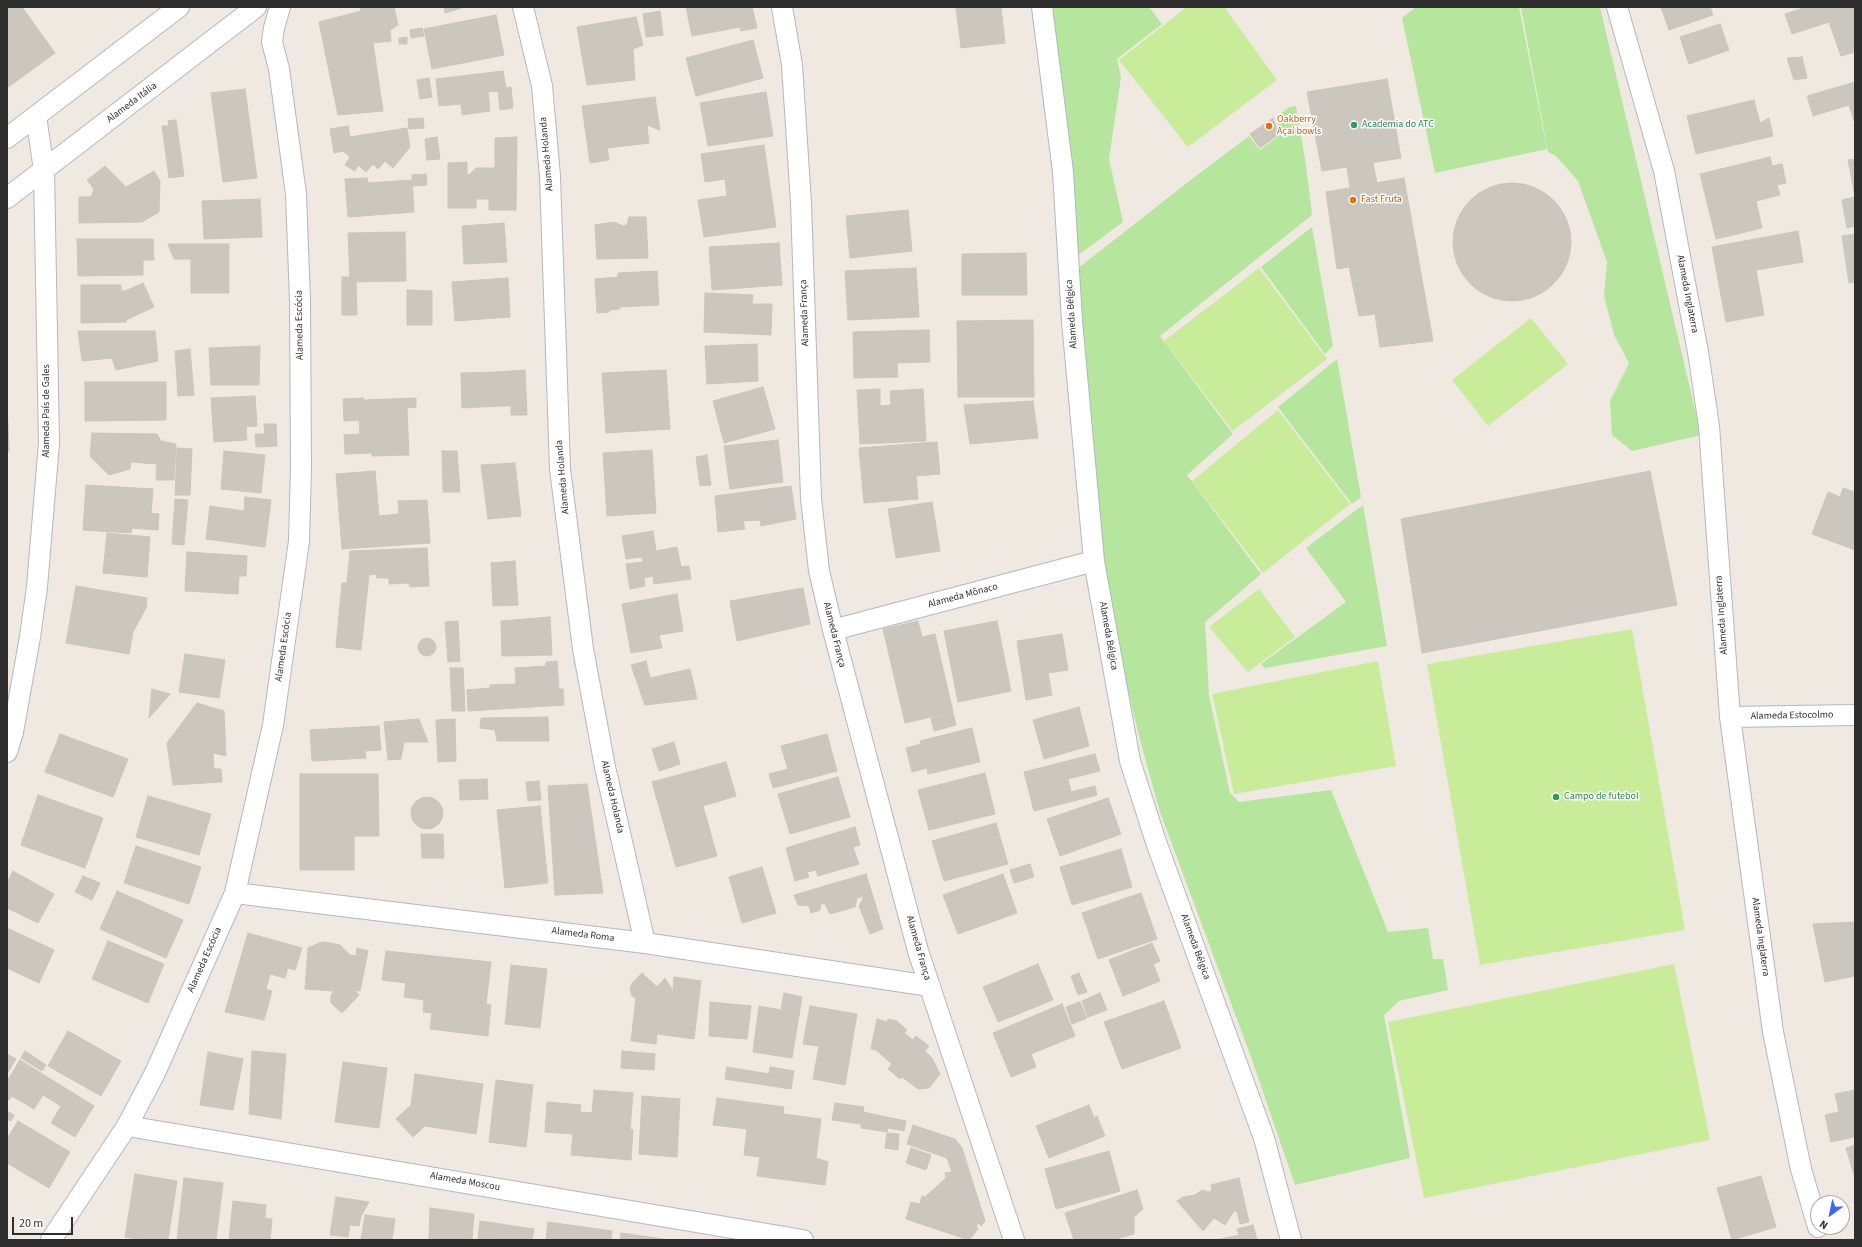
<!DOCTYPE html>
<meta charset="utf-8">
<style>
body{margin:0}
#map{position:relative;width:1862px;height:1247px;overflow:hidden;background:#efe9e1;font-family:"Source Sans 3",sans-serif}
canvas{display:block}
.frame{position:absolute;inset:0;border:8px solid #2e2e2e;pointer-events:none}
.north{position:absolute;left:1810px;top:1195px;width:40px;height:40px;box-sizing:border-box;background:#fff;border:1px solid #ababab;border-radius:50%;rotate:213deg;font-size:11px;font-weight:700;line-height:16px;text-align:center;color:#2e2e2e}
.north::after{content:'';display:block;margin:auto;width:14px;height:18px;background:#4264fb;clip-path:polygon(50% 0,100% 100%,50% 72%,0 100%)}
.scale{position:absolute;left:12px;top:1217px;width:61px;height:18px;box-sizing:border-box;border:2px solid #2e2e2e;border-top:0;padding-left:5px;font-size:12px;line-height:14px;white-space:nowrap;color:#2e2e2e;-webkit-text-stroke:3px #fff;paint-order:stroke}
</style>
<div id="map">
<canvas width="1862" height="1247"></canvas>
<div class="frame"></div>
<div class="north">N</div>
<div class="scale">20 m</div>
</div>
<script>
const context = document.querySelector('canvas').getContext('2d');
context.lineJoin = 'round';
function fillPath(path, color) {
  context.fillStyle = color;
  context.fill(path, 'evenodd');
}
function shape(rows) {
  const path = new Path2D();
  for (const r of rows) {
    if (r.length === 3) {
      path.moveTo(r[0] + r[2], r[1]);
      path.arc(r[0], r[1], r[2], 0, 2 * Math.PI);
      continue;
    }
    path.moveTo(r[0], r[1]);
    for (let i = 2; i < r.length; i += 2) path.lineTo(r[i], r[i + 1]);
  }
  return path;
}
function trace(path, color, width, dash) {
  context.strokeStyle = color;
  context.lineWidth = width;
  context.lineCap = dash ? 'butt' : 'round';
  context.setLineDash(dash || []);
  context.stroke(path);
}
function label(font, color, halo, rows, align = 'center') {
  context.font = font + ' "Source Sans 3",sans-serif';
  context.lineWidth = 3;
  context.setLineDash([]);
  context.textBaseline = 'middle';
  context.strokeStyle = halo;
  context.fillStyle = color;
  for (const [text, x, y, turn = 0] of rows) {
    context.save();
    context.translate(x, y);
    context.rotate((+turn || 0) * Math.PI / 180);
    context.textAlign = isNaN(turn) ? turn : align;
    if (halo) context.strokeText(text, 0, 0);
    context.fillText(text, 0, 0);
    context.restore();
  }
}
fillPath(shape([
 [1052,7,1149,7,1162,24,1117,59,1121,77,1109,159,1123,222,1077,256,1062,79],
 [1416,7,1519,7,1547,149,1435,173,1402,18],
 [1521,7,1600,7,1701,435,1632,451,1612,435,1610,401,1629,363,1614,335,1604,296,1607,262,1578,181,1556,156,1548,152],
 [1296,106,1306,165,1312,215,1160,336,1233,434,1187,475,1261,574,1205,622,1209,695,1230,793,1239,802,1331,790,1388,932,1428,928,1433,959,1443,959,1448,990,1399,1001,1384,1015,1410,1158,1295,1185,1251,1057,1160,812,1140,740,1111,619,1094,510,1077,269,1192,179,1249,136,1260,150,1281,134,1276,117,1290,107],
 [1312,227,1333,346,1325,354,1261,267],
 [1337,359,1361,497,1352,504,1278,407],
 [1363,505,1387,646,1265,668,1261,664,1346,602,1306,548]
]), '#b6e59e');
fillPath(shape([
 [1187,7,1224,7,1277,80,1188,147,1119,60],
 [1259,268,1327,359,1233,431,1164,341],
 [1531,318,1568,364,1488,426,1452,380],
 [1278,410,1350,504,1263,573,1192,481],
 [1259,589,1295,637,1248,672,1209,627],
 [1632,629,1685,930,1480,965,1427,664],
 [1378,661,1396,766,1234,794,1212,694],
 [1674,964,1710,1140,1424,1198,1388,1022]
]), '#c9ec9a');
const building = shape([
 [7,7,22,7,55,53,7,88,7,7],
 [360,7,394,7,398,25,390,30,391,41,373,43,383,111,338,115,319,22,361,11,360,7],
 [444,7,465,7,445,13,444,7],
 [686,7,752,7,757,28,741,31,740,27,692,36,686,7],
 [956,7,1001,7,1005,43,961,48,956,7],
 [1661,7,1710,7,1713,15,1669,30,1661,7],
 [1807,7,1855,7,1855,52,1841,56,1829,22,1792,34,1785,14,1807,7],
 [660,11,663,35,646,37,643,14,660,11],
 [496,15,504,55,432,69,424,29,496,15],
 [636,17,643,45,633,49,635,80,587,85,577,27,636,17],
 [1720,24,1729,50,1689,64,1680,37,1720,24],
 [422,28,424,36,411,38,410,30,422,28],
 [407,37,407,44,399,44,399,38,407,37],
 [753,40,763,78,696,96,686,58,753,40],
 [1802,57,1807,78,1794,80,1787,58,1802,57],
 [503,71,506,88,511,87,513,108,500,110,498,91,488,92,490,111,462,115,461,104,439,106,436,79,503,71],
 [429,78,432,97,420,99,417,80,429,78],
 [1387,79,1401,158,1322,171,1307,92,1387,79],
 [1855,82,1855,124,1849,105,1813,116,1807,96,1855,82],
 [245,89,257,178,223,182,211,93,245,89],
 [766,92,773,136,708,146,700,103,766,92],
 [655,97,660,130,647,125,649,143,607,148,609,160,590,163,582,106,655,97],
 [1754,100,1760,123,1769,118,1773,136,1696,154,1687,116,1754,100],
 [423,118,424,128,409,129,408,119,423,118],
 [1273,118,1279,134,1260,148,1250,134,1273,118],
 [176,120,184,176,169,178,162,126,169,126,168,121,176,120],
 [348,126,350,137,407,128,410,147,393,168,385,161,378,169,373,164,366,172,358,165,355,171,345,165,350,157,343,151,334,153,330,129,348,126],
 [437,137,440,159,427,160,425,139,437,137],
 [517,137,516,210,489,210,489,199,476,199,476,208,448,208,448,163,467,162,467,175,470,174,476,168,495,168,495,138,517,137],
 [764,145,776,227,704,237,698,200,727,196,725,179,705,182,701,154,764,145],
 [1770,157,1772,166,1782,164,1786,183,1777,185,1780,195,1756,201,1762,228,1716,239,1700,174,1770,157],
 [1855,159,1855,226,1847,228,1842,200,1855,197,1848,160,1855,159],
 [1373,163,1377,183,1350,188,1347,167,1373,163],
 [105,166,126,187,154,171,160,181,159,212,142,222,79,223,79,197,91,197,94,189,87,180,105,166],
 [426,174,427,185,413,186,412,175,426,174],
 [367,178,368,183,412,180,414,212,348,217,345,179,367,178],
 [1404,178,1433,341,1380,347,1375,314,1359,316,1349,267,1337,269,1326,192,1404,178],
 [1512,242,59],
 [260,199,262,237,204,239,202,201,260,199],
 [908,210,912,251,850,258,846,216,908,210],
 [629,217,646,217,648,258,597,259,595,225,614,222,623,226,627,225,629,217],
 [504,223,507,262,464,264,462,226,504,223],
 [1798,231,1803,262,1756,270,1764,315,1726,322,1712,247,1798,231],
 [405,232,406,281,350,282,348,233,405,232],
 [1855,234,1855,282,1849,283,1842,236,1855,234],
 [77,239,153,239,154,260,143,260,143,275,78,276,77,239],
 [779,243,782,285,712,290,709,247,779,243],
 [168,244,229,244,229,293,191,293,191,259,174,259,168,244],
 [1026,253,1027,295,962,295,962,254,1026,253],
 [916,268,919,317,848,320,845,271,916,268],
 [657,271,659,305,620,307,620,309,609,310,609,312,597,313,595,279,618,277,618,273,657,271],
 [342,277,349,277,350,282,356,282,357,315,342,315,342,277],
 [508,278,510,317,455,321,452,282,508,278],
 [143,283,154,307,126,320,126,322,81,323,81,285,121,285,121,291,125,291,143,283],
 [407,290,432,291,432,325,407,325,407,290],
 [705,293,753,295,752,304,772,304,771,335,704,332,705,293],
 [1033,320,1034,397,958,397,957,321,1033,320],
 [929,330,930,362,897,363,898,377,854,378,853,332,929,330],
 [78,331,155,331,158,361,116,370,112,358,82,361,78,331],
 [757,344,758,381,707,384,705,346,757,344],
 [260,346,259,385,211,385,209,348,260,346],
 [190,349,194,395,178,396,175,351,190,349],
 [525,370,527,415,511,415,511,406,499,406,498,372,525,370],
 [666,370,670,429,606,433,602,373,666,370],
 [498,372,499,406,462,408,461,373,498,372],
 [85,382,166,382,166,420,85,421,85,382],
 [763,387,775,429,724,443,713,401,763,387],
 [880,389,880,406,891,405,890,391,923,389,926,441,860,444,857,390,880,389],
 [255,396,257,426,246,427,247,440,214,442,211,398,255,396],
 [363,398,363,400,416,398,416,407,407,408,409,455,372,456,372,453,345,454,344,435,360,434,359,420,344,421,343,399,363,398],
 [7,401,9,451,7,451,7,401],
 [1033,401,1038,438,970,444,964,405,1033,401],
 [264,424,276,424,277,446,256,447,255,434,265,434,264,424],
 [92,433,157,434,161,441,176,444,174,480,156,480,157,464,131,462,130,469,109,475,90,456,92,433],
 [778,440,783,482,730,489,724,446,778,440],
 [937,442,940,474,916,476,918,499,864,503,859,448,937,442],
 [177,448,192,449,190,495,175,495,177,448],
 [652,450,656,513,607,516,603,453,652,450],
 [224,451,265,455,261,493,221,489,224,451],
 [442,451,457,451,460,492,443,492,442,451],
 [707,455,711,485,700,486,696,457,707,455],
 [515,463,521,516,488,519,481,465,515,463],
 [375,471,379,516,399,514,398,501,427,500,430,543,342,549,336,474,375,471],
 [1650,471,1677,605,1422,653,1401,519,1650,471],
 [86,485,153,489,151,513,159,514,158,530,132,528,131,533,83,530,86,485],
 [791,486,796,519,761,526,760,520,743,521,745,529,718,532,715,496,791,486],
 [1843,488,1855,492,1855,550,1812,534,1828,492,1840,497,1843,488],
 [245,497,271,500,265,547,206,539,210,506,244,511,245,497],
 [175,499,188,500,184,545,172,544,175,499],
 [932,502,940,551,896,558,888,509,932,502],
 [653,531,656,551,677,547,681,567,689,566,691,579,654,584,653,576,644,578,645,586,630,589,626,564,643,562,642,557,626,559,622,536,653,531],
 [107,533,150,537,147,577,103,573,107,533],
 [427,548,429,586,410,587,409,583,389,584,389,578,377,578,376,574,369,575,361,650,336,647,342,583,347,583,350,551,427,548],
 [187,552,247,556,246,576,239,576,238,594,185,591,187,552],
 [515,561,518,605,493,606,491,563,515,561],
 [76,586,147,598,146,608,133,632,129,654,66,643,76,586],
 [803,588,810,624,737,641,730,601,803,588],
 [677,594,683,631,659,635,662,648,631,653,622,604,677,594],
 [550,617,552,655,502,656,501,621,550,617],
 [458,621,460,661,448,662,445,622,458,621],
 [918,621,922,637,935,634,953,712,905,723,883,629,918,621],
 [997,621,1011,691,958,702,944,631,997,621],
 [1062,634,1068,670,1048,673,1052,695,1026,700,1017,641,1062,634],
 [427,647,9],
 [185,654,225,660,219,698,179,692,185,654],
 [557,661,559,689,563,689,564,705,468,711,467,690,490,688,490,685,516,684,515,668,546,666,546,662,557,661],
 [646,661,650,678,690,669,697,699,645,705,631,665,646,661],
 [450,668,463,668,465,711,452,711,450,668],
 [152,689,170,694,149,718,152,689],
 [197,703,224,711,226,756,213,753,214,769,221,769,222,782,173,785,167,743,197,703],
 [1079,707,1089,746,1044,759,1033,720,1079,707],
 [953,713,956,725,934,731,931,718,953,713],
 [548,717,549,741,497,741,495,730,480,728,481,718,548,717],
 [419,719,428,742,404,742,401,759,388,760,384,722,419,719],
 [455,719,456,761,438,762,436,720,455,719],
 [379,726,381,750,365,751,366,758,312,761,310,730,379,726],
 [972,728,980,762,928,774,927,768,912,772,906,748,921,744,920,741,972,728],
 [60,734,128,759,113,797,45,772,60,734],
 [827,734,837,771,773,788,769,774,788,769,781,746,827,734],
 [674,742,680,764,659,771,652,749,674,742],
 [1095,754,1100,771,1068,779,1071,792,1095,786,1097,795,1034,811,1024,772,1095,754],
 [726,762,736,796,703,806,717,856,676,867,652,782,726,762],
 [985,773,995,814,929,830,918,790,985,773],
 [300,774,378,774,379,836,354,836,354,870,300,870,300,774],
 [838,777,850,817,790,834,778,794,838,777],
 [487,779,488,799,460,800,459,780,487,779],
 [539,781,541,800,528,801,526,782,539,781],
 [587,784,603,893,555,895,548,786,587,784],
 [38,795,103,818,85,868,21,845,38,795],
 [148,796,211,814,199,855,136,837,148,796],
 [427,813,16],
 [1108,798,1121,834,1060,856,1047,819,1108,798],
 [540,806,548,883,505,888,497,810,540,806],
 [996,823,1008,864,944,881,932,841,996,823],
 [855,827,860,845,853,847,859,864,818,876,816,870,807,872,809,877,795,881,786,848,855,827],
 [421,834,443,834,444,858,422,858,421,834],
 [136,846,201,867,189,904,124,883,136,846],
 [1121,849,1132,887,1072,905,1060,867,1121,849],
 [1030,864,1034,877,1014,883,1010,870,1030,864],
 [762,867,776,913,742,923,729,877,762,867],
 [13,871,54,894,38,923,7,908,7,883,13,871],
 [866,874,883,929,870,934,859,906,863,899,863,896,857,898,855,907,830,914,825,904,821,903,820,910,811,913,809,906,798,905,794,895,866,874],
 [1003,874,1017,913,958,934,943,895,1003,874],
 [83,876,100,883,92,900,75,892,83,876],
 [117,891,183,920,166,958,100,929,117,891],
 [1141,893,1157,939,1098,959,1082,913,1141,893],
 [1855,922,1855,976,1825,982,1813,924,1855,922],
 [7,928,54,950,39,983,7,968,7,928],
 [248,933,302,948,295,970,288,968,285,978,270,974,266,989,272,991,264,1020,225,1012,248,933],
 [108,941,164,964,148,1003,92,979,108,941],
 [325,942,340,945,350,955,356,956,357,948,368,951,360,991,354,990,359,995,342,1013,331,1003,331,995,334,991,305,989,308,948,319,943,325,942],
 [1152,943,1160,961,1153,964,1160,981,1123,996,1109,960,1152,943],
 [386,951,491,962,486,1004,491,1005,488,1036,430,1029,432,1013,423,1012,424,1000,404,997,406,983,382,980,386,951],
 [1038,964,1053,1000,998,1022,983,987,1038,964],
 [511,965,547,969,540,1028,505,1024,511,965],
 [642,973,657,987,665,978,673,991,674,977,701,981,694,1039,657,1034,656,1044,631,1041,636,998,632,996,630,989,632,983,642,973],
 [1079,973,1087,992,1078,995,1071,976,1079,973],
 [784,993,802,997,792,1058,753,1052,759,1006,781,1010,784,993],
 [1100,993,1107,1010,1088,1017,1082,1001,1100,993],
 [1164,1001,1181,1048,1122,1069,1104,1022,1164,1001],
 [710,1002,751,1006,747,1039,709,1036,710,1002],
 [1080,1002,1087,1018,1072,1024,1066,1007,1080,1002],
 [1062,1004,1075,1036,1031,1054,1036,1067,1011,1077,993,1033,1062,1004],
 [810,1006,857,1014,845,1085,813,1079,819,1046,803,1044,810,1006],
 [877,1019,887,1022,888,1019,897,1021,907,1030,904,1033,913,1040,916,1036,929,1046,925,1051,932,1058,940,1074,929,1088,918,1089,902,1077,900,1079,888,1069,892,1064,876,1050,871,1049,877,1019],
 [68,1031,121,1061,101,1096,48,1066,68,1031],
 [25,1051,46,1065,42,1071,21,1058,25,1051],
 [252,1051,286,1054,281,1119,249,1114,252,1051],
 [622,1051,655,1054,654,1070,621,1068,622,1051],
 [208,1052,243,1059,233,1110,200,1105,208,1052],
 [7,1054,16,1059,7,1074,7,1054],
 [20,1060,94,1106,75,1137,51,1123,61,1106,43,1095,34,1109,12,1096,9,1100,7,1099,7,1081,20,1060],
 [343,1062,387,1068,379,1128,335,1122,343,1062],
 [727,1067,769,1074,770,1067,794,1071,791,1089,725,1079,727,1067],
 [415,1074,483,1084,476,1134,425,1126,413,1137,396,1119,411,1105,415,1074],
 [496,1080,533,1085,526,1147,489,1142,496,1080],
 [594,1090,633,1093,630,1129,633,1130,631,1160,571,1155,573,1134,545,1132,547,1102,581,1105,580,1112,592,1113,594,1090],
 [1855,1090,1855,1137,1831,1142,1825,1115,1839,1112,1835,1094,1855,1090],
 [642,1096,680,1099,677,1157,639,1154,642,1096],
 [717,1098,784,1107,783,1114,821,1119,816,1158,828,1162,825,1185,757,1176,760,1157,744,1155,747,1129,713,1125,717,1098],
 [835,1103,864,1107,863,1112,906,1121,904,1131,888,1128,887,1132,861,1128,861,1124,832,1120,835,1103],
 [1089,1105,1094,1118,1097,1116,1105,1136,1049,1158,1036,1126,1089,1105],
 [7,1111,14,1115,11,1121,7,1119,7,1111],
 [18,1121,70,1152,49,1188,7,1163,7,1139,18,1121],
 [913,1125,955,1139,962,1148,985,1221,981,1226,979,1223,976,1226,978,1229,969,1240,906,1219,911,1202,920,1204,922,1196,925,1197,946,1178,945,1173,952,1172,947,1158,907,1144,913,1125],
 [887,1133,899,1134,898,1150,885,1148,887,1133],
 [1855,1145,1855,1178,1846,1148,1855,1145],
 [911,1148,931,1155,926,1170,906,1163,911,1148],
 [1109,1151,1120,1191,1056,1209,1045,1169,1109,1151],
 [135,1174,177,1181,168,1240,144,1240,125,1237,135,1174],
 [1761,1176,1776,1227,1732,1240,1717,1188,1761,1176],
 [184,1178,223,1183,216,1240,177,1240,184,1178],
 [1239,1178,1249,1222,1240,1224,1237,1211,1234,1211,1225,1225,1214,1218,1203,1231,1177,1201,1183,1197,1195,1195,1202,1190,1209,1192,1212,1190,1211,1185,1239,1178],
 [1137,1190,1143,1209,1134,1217,1134,1234,1113,1240,1074,1240,1065,1213,1137,1190],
 [336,1197,369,1202,361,1216,359,1226,350,1225,348,1237,330,1235,336,1197],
 [233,1201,266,1205,265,1218,272,1219,270,1240,229,1240,233,1201],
 [430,1208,474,1214,472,1240,429,1240,430,1208],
 [365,1215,395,1219,392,1240,361,1240,365,1215],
 [480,1221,534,1229,532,1240,478,1239,480,1221],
 [548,1222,612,1231,611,1240,546,1240,548,1222],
 [1253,1225,1257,1240,1216,1240,1239,1235,1237,1229,1253,1225],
 [621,1233,664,1239,664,1240,620,1240,621,1233]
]);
fillPath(building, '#cbc7bf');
trace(building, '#cbc5ba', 1);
const minor = shape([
 [523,7,542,86,550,176,560,469,583,649,605,767,645,943],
 [782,7,792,65,801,203,811,498,819,571,833,630,918,951,1014,1240],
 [1042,7,1063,172,1072,321,1094,561,1130,761,1156,842,1264,1138,1291,1240],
 [1617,7,1664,171,1698,352,1709,426,1730,717,1773,1032,1801,1169,1818,1227],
 [7,138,179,7],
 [7,198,256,7],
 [833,630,1094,561],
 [1730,717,1855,715],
 [7,752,13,732,30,637,37,587,49,443,44,170,36,116],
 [235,893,645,943,930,986],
 [127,1126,803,1240],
 [51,1240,127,1126,155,1073,235,893,273,725,299,541,301,468,300,301,296,194,279,69,272,42,274,28,280,7]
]);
trace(minor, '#b4b7c1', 22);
trace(minor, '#fff', 20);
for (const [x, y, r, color] of [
 [1354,125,4,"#2e9e5b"],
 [1269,126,4,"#e8710a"],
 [1353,200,4,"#e8710a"],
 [1556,797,4,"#2e9e5b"]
]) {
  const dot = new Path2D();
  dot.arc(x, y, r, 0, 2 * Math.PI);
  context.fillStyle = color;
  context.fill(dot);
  trace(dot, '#fff', 1.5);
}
label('10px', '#2e2e2e', '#fff', [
 ["Alameda Itália",132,103,-37],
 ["Alameda Holanda",547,154,-95],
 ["Alameda Inglaterra",1687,294,79],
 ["Alameda França",805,313,-92],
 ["Alameda Bélgica",1072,314,-94],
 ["Alameda Escócia",300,325,-91],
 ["Alameda País de Gales",47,411,-90],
 ["Alameda Holanda",563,477,-95],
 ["Alameda Mônaco",963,596,-15],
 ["Alameda Inglaterra",1722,615,-94],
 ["Alameda França",834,635,76],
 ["Alameda Bélgica",1108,636,80],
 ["Alameda Escócia",284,647,-82],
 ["Alameda Estocolmo",1792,716,-1],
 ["Alameda Holanda",612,797,77],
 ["Alameda Roma",583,935,7],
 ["Alameda Inglaterra",1760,937,82],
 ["Alameda Bélgica",1195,947,70],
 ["Alameda França",918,948,74],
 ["Alameda Escócia",205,960,-66],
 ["Alameda Moscou",465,1182,10]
]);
label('10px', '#c56008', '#fff', [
 ["Oakberry",1277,120],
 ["Açaí bowls",1277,132],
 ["Fast Fruta",1361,200]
], 'left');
label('10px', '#27864d', '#fff', [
 ["Academia do ATC",1362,125],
 ["Campo de futebol",1564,797]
], 'left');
</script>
